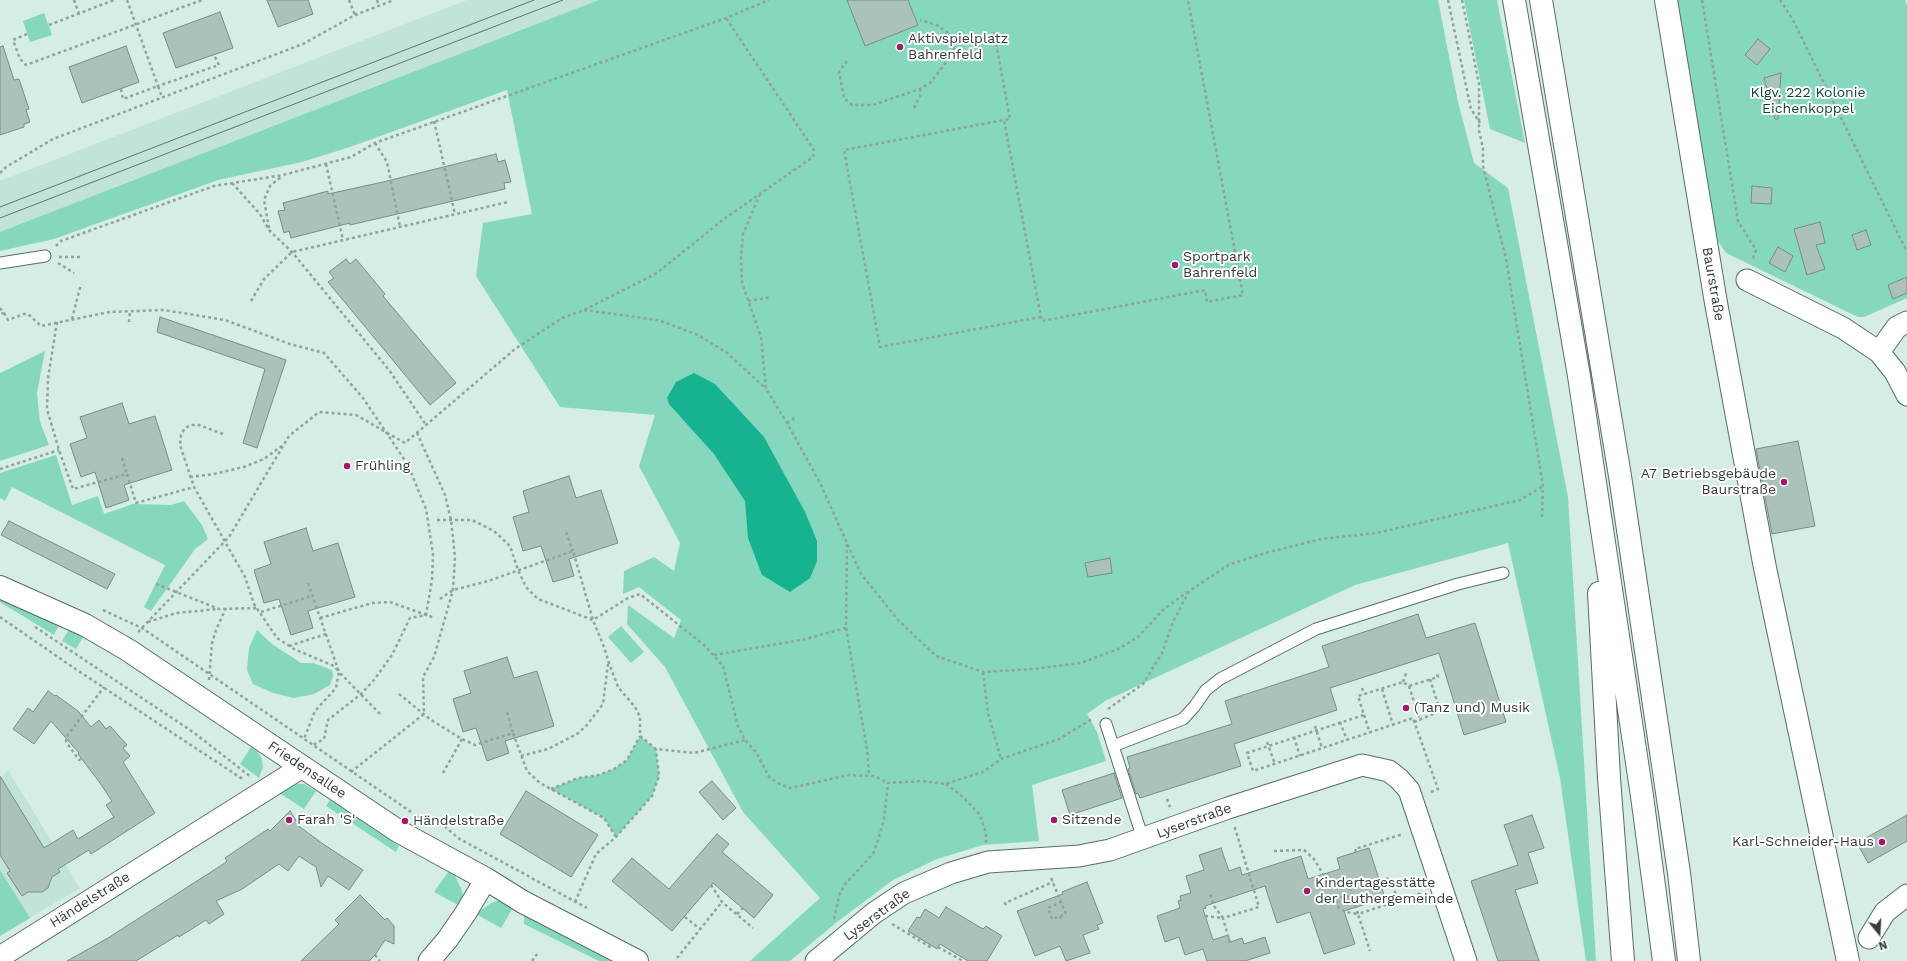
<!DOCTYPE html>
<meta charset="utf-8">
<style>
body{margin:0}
#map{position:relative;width:1907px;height:961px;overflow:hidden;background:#d5ede5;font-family:"Work Sans",sans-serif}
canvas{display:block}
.north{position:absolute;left:1859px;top:913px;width:40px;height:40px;-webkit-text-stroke:3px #fff;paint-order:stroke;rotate:162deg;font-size:11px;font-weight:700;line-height:16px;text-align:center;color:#343d3a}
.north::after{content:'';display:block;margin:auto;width:14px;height:18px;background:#343d3a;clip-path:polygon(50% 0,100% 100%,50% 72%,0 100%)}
</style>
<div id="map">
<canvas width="1907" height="961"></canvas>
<div class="north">N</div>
</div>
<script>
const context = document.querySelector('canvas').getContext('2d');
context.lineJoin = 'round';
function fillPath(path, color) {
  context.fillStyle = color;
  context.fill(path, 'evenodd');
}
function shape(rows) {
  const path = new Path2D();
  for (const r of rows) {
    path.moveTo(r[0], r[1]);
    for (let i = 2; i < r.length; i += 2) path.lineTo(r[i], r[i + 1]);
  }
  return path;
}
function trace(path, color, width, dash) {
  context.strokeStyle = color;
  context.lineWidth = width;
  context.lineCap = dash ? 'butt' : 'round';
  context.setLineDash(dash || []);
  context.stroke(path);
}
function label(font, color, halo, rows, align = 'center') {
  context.font = font + ' "Work Sans",sans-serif';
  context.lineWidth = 4;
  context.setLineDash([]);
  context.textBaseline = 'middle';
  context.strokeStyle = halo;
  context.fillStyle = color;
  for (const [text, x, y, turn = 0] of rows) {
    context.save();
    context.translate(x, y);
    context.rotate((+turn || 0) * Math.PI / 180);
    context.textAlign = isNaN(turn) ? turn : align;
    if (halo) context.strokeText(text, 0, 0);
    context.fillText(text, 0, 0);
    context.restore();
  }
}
fillPath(shape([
 [467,0,635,0,0,248,0,181],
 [8,770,80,888,0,936,0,780]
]), '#c2e3d7');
fillPath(shape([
 [599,0,1438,0,1458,102,1474,163,1508,188,1568,497,1596,961,1586,961,1560,778,1508,543,1355,585,1105,701,1087,714,1097,732,1106,761,1032,785,1039,841,983,845,937,859,893,880,837,922,790,961,750,961,820,898,743,812,665,667,627,624,628,605,674,638,681,620,639,587,623,594,624,571,654,557,674,571,680,543,639,466,655,415,560,407,476,276,483,223,532,214,507,90,350,147,302,162,218,180,54,239,0,251,0,232],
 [1464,0,1497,0,1525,143,1490,129],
 [1674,0,1905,0,1907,5,1907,298,1864,317,1858,317,1726,253,1712,232],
 [44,13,52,35,30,42,23,21],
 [45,351,37,393,40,422,49,445,0,461,0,373],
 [56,455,72,505,98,496,104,514,133,504,171,505,184,501,202,525,208,539,195,549,151,611,144,607,165,565,12,487,5,501,0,498,0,473],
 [0,597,60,623,54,635,0,602],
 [621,626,644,652,631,663,608,637],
 [70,628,85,634,76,649,62,641],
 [257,630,272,644,301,663,313,663,332,670,333,676,330,685,314,694,294,698,273,693,253,684,247,670,249,648],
 [640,736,656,749,659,776,652,796,616,837,604,818,551,789,578,778,599,775,614,769,627,760],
 [251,747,258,752,262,759,263,767,259,778,240,764],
 [297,784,304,784,316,791,304,809,278,792],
 [330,800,399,846,396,852,326,806],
 [0,870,30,918,0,936],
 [449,871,454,874,461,888,463,895,460,906,434,892],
 [501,900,514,906,501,928,476,914,491,903],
 [524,912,616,961,599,961,524,924]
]), '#85d7bd');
fillPath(shape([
 [694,373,715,384,764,437,805,512,817,541,817,561,810,578,790,592,762,575,748,538,745,501,714,454,669,404,667,398,676,382]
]), '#17b28f');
const building = shape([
 [267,0,308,0,313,14,278,27,267,0],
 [847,0,908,0,918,25,865,46,847,0],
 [220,12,233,48,176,68,163,33,220,12],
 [1758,39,1770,49,1757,65,1745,55,1758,39],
 [3,46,14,80,19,79,29,109,26,110,30,122,24,124,24,127,0,135,0,47,3,46],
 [126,46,139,82,82,103,69,67,126,46],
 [1781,73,1778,119,1775,119,1764,78,1781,73],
 [496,154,498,162,505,160,511,182,504,183,505,189,350,225,350,223,291,238,289,231,284,233,278,211,285,210,283,203,328,191,328,194,383,182,496,154],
 [1752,186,1772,188,1771,204,1751,203,1752,186],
 [1820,222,1825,243,1816,245,1825,269,1807,275,1794,229,1820,222],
 [1866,230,1871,245,1857,250,1852,235,1866,230],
 [1778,247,1793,256,1785,272,1769,263,1778,247],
 [346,259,350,264,356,259,385,294,383,296,456,383,430,405,328,282,334,278,329,272,346,259],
 [1907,277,1907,293,1893,299,1888,285,1907,277],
 [160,317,286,360,257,448,243,443,265,369,157,332,160,317],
 [122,403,129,424,155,416,172,470,124,485,129,500,106,508,95,472,81,477,70,444,87,438,80,417,122,403],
 [1798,441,1815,526,1772,534,1756,449,1798,441],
 [569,476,576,498,601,490,618,543,569,559,574,576,553,582,541,546,523,551,513,517,529,512,523,491,569,476],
 [9,521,115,574,107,589,1,535,9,521],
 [306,528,313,551,338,543,355,597,308,611,313,628,291,635,279,599,264,603,254,570,271,564,264,542,306,528],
 [1110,558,1112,573,1088,577,1085,563,1110,558],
 [1418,614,1426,638,1475,623,1506,722,1464,735,1439,653,1330,688,1337,710,1234,744,1241,766,1140,798,1138,793,1136,794,1128,769,1130,768,1127,757,1232,724,1225,701,1329,667,1322,646,1418,614],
 [507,657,514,678,537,671,554,726,505,741,509,753,487,761,476,728,463,732,453,699,471,693,464,671,507,657],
 [48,691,55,696,56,695,78,711,91,727,99,720,106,729,110,726,127,745,123,748,130,756,123,762,155,813,91,854,89,850,58,869,60,872,52,877,48,888,42,892,28,892,22,896,7,873,10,871,0,855,0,776,44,848,73,830,78,839,114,817,106,805,112,801,100,783,78,754,79,753,51,721,34,744,13,729,28,708,33,712,48,691],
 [1114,773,1122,798,1070,815,1062,790,1114,773],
 [712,781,736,808,723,820,699,792,712,781],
 [526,791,598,835,571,877,500,834,526,791],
 [290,811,300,827,323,844,363,870,349,890,328,876,321,887,316,867,299,856,288,871,279,864,242,889,216,901,224,914,209,924,206,920,179,937,178,935,136,961,67,961,108,938,225,863,227,861,225,858,268,829,270,831,290,811],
 [1532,815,1544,848,1528,853,1538,883,1515,890,1539,961,1498,961,1471,881,1518,865,1504,825,1532,815],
 [1907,815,1907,841,1868,863,1857,843,1907,815],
 [717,834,729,844,722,852,773,895,754,918,713,883,672,931,612,881,632,858,669,889,717,834],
 [1221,848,1229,871,1240,867,1242,875,1301,856,1308,879,1340,869,1337,858,1369,848,1385,898,1344,911,1355,944,1324,954,1310,912,1277,923,1265,886,1205,906,1206,908,1203,909,1213,940,1228,935,1230,942,1242,938,1244,944,1265,937,1270,953,1245,961,1207,961,1203,949,1185,955,1179,937,1165,942,1157,916,1180,908,1178,901,1181,900,1180,896,1191,893,1186,876,1204,870,1199,855,1221,848],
 [1087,882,1103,923,1097,925,1099,929,1083,935,1090,953,1066,961,1060,946,1035,956,1017,911,1063,894,1062,892,1087,882],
 [360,895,385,920,387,918,394,926,394,944,385,940,375,955,369,961,301,961,339,924,335,920,360,895],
 [946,907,983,929,986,926,1002,936,987,961,968,961,940,944,937,949,908,931,917,917,920,918,925,909,939,918,946,907]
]);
fillPath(building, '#abc2ba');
trace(building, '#778d85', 1);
const service = shape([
 [0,263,45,256],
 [1106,724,1143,839],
 [1113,746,1183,719,1194,707,1206,690,1220,679,1316,629,1458,584,1503,573]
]);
const minor = shape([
 [1747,280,1843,328,1879,352,1895,372,1907,395],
 [1879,352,1897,327,1907,322],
 [1869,938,1885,912,1907,895],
 [0,957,302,767],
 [429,961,447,940,465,914,486,879],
 [816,961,874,913,904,893,951,873,988,862,1079,856,1110,850,1228,808,1362,765,1389,771,1399,779,1409,790,1466,961]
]);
const tertiary = shape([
 [0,587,85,625,128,650,398,831,486,879,523,902,637,961]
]);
const secondary = shape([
 [1666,0,1716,303,1765,568,1848,961]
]);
const motorway = shape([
 [1514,0,1579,376,1642,796,1664,961],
 [1541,0,1620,476,1679,873,1689,961],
 [1599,593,1609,778,1623,961]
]);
trace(service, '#576d65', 13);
trace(minor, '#576d65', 23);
trace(tertiary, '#576d65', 24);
trace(secondary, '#576d65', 24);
trace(motorway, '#576d65', 24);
trace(shape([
 [74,0,79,14],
 [127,0,158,86,219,65,214,55],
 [349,0,355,15],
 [377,0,379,6],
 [1448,0,1471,109,1480,123],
 [1462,0,1479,84,1479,131,1483,148,1483,166,1506,259,1543,486,1542,518],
 [1702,0,1738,221,1756,250,1752,261],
 [1780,0,1793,20,1907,252],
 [49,25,114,0],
 [994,32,1010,119,1004,120],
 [27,34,13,40,20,59,26,65,202,0],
 [847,61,839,72,844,98,852,105,873,105,920,89,930,83,950,57,954,49,953,41,949,34,937,25,920,20],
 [121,89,123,99,158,86,162,97],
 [914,108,921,94,920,89],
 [434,121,455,214],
 [375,143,387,162,400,227],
 [326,164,343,240],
 [0,173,6,167,53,139,303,44,355,15,394,0],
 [232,183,260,214,269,230,292,252,389,370,426,425],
 [760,194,743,234,741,257,742,283,761,337,766,389,787,423,820,483,861,574,898,620,936,656,983,672,1034,669,1081,663,1118,649,1138,637,1163,610,1187,592],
 [269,228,264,200,270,186,282,176],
 [56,246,61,241,214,186,283,175,351,157,375,143,726,18,769,0],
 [59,257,83,257],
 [58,263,74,273],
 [251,301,264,279,292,252,508,202],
 [748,301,771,297],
 [0,308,4,313,0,314],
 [584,310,658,320,698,335,726,352,766,389],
 [4,313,8,320,24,314,28,314,41,326,109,312,164,310,225,320,290,344,324,353,363,398,408,465,426,509,433,554,432,580,426,615,410,618,392,655,374,680,361,694,328,720,324,739,313,745],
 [1041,317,880,347,844,150,1004,120,1041,317,1042,321,1205,290,1207,302,1243,295,1188,0],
 [72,319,81,284],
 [57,322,48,378,47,409,59,450,73,489,127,474,136,503,194,487],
 [129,322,130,311],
 [787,423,796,417],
 [223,434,199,425,191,425,185,428,181,435,180,445,194,487,245,577,254,604,277,638,294,649,334,666,339,672,336,688,315,711,304,739],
 [122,458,127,474],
 [0,469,59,450],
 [190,477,214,474,244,467,264,459,283,445],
 [437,520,472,520,494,531,510,546,518,570,526,587,538,599,593,620,628,598,640,594,704,645,723,666,738,726,745,740,756,752,769,777,778,783,790,788,849,775,874,776,888,783],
 [566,532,573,551],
 [847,544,846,628,867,749,869,775],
 [308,583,339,672,380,714],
 [156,584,219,609,259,608],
 [440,599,453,590,488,581,573,551,593,620,604,647,609,663,618,687,635,707,640,717,640,736,656,749,694,753,745,740],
 [103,610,142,628,414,814],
 [261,612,312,596],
 [0,617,74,668,244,780],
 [320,618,372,603,390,602,435,618],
 [148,622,176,613,218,609],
 [35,627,193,732,251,777],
 [138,632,229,537,289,436,319,412,356,415,405,443,515,349,562,318,584,310,657,273,724,219,813,157,814,150,726,18],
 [289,646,326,634],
 [714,655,806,639,846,628],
 [983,672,988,713,1001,759],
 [1430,679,1440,711],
 [209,680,212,643,216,630,226,608],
 [1403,682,1406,673],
 [1409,686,1420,721],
 [1362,688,1364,694],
 [1382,689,1393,725],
 [399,694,431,720,462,739,475,745,513,733,527,771,540,783,604,818,616,837],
 [1108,709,1143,684,1162,653,1173,622,1189,591,1230,564,1269,552,1321,539,1376,533,1520,500,1543,486],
 [507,712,513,733],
 [1364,715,1370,733],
 [1340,722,1347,740],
 [1414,722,1440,711,1447,712],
 [1315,726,1322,748],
 [1294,737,1300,756],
 [1267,742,1275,764],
 [521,756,548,749,577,734,587,725,603,704,608,664],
 [81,759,79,760,69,746,66,741,67,736,104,687],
 [351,772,424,714,423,677,434,657,453,590,455,557,451,520,445,495,417,433],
 [443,773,462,739],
 [946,784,963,797,980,815,986,833,986,843],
 [551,789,578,778,599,775,614,769,627,760,640,736],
 [1431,792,1438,789,1413,718,1253,771,1247,753,1364,715,1358,696,1403,682,1409,686,1438,677,1436,672],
 [1167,799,1170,807],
 [417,817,424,817,440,822,458,838,587,908],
 [1274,851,1304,850,1314,859,1323,874],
 [1356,852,1355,849,1403,834],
 [1051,878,1066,914,1052,919,1048,908,1061,902],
 [1380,881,1390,878,1398,901],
 [711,885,722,902,753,928],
 [1350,888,1358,914,1422,893],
 [1354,900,1346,896,1339,899,1337,904,1339,908,1346,912,1358,914,1370,951],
 [575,902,596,854,616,837,652,796,659,776,656,749],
 [1006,905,1005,903,1053,882],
 [737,914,743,908],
 [1060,916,1062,921],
 [1205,916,1223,918,1214,906,1210,894],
 [685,917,700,929],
 [834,919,840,893,846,883,873,854,878,840,884,819,888,783,922,781,945,784,983,772,1001,759,1059,739,1092,719],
 [892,924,932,948,933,946],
 [1230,943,1223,918,1259,907,1234,825],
 [938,947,963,961],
 [375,955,380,961],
 [677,958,722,902],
 [532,961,537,954]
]), '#90a29c', 2.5, [3, 3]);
trace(service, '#fff', 11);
trace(minor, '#fff', 21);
trace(tertiary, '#fff', 22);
trace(secondary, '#fff', 22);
trace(motorway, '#fff', 22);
trace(shape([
 [0,207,534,0],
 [0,218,563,0]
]), '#65726e', 1);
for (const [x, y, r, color] of [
 [900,47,4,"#a11b68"],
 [1175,265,4,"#a11b68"],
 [347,466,4,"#a11b68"],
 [1784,482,4,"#a11b68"],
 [1406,708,4,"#a11b68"],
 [289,820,4,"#a11b68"],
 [1054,820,4,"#a11b68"],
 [405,821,4,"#a11b68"],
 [1882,842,4,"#a11b68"],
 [1307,891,4,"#a11b68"]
]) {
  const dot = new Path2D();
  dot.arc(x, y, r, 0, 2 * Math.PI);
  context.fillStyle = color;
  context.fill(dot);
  trace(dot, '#fff', 1.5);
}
label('14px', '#343d3a', '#fff', [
 ["Aktivspielplatz",908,39],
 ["Bahrenfeld",908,55],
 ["Sportpark",1183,257],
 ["Bahrenfeld",1183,273],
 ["Frühling",355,466],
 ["A7 Betriebsgebäude",1776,474,"right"],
 ["Baurstraße",1776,490,"right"],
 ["(Tanz und) Musik",1414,708],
 ["Farah 'S'",297,820],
 ["Sitzende",1062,820],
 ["Händelstraße",413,821],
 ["Karl-Schneider-Haus",1874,842,"right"],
 ["Kindertagesstätte",1315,883],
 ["der Luthergemeinde",1315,899]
], 'left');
label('14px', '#0d4739', '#fff', [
 ["Klgv. 222 Kolonie",1808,93],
 ["Eichenkoppel",1808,109]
]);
label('14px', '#343d3a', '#fff', [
 ["Baurstraße",1713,284,80],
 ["Friedensallee",307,770,34],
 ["Lyserstraße",1194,821,-20],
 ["Händelstraße",90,900,-32],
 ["Lyserstraße",877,915,-36]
]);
</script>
